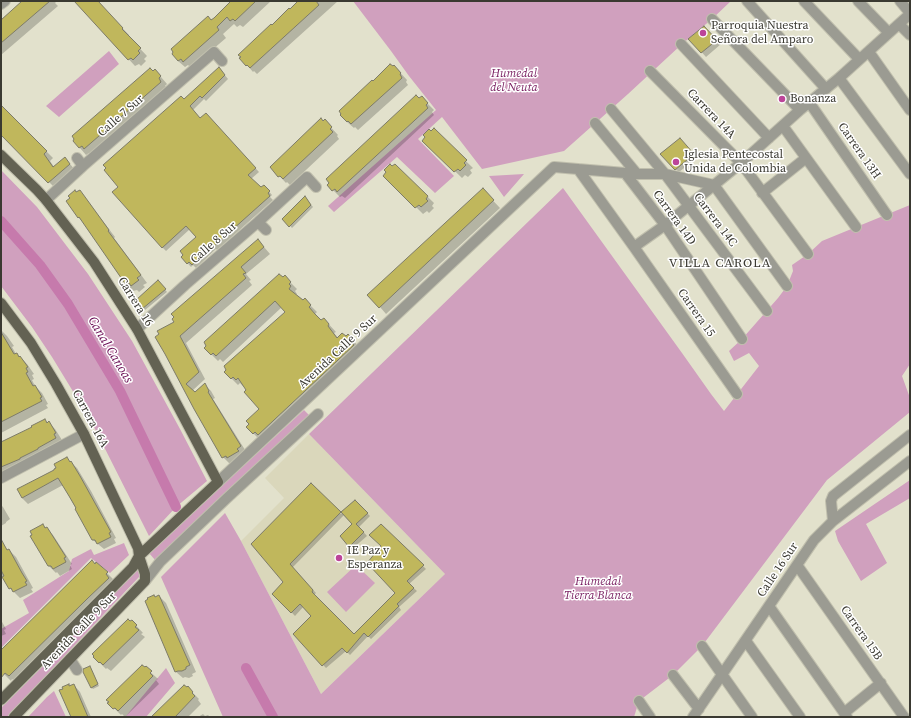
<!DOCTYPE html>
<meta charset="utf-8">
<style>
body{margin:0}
#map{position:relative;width:911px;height:718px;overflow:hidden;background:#e2e1cc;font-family:"Source Serif 4",serif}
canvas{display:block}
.frame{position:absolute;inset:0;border:2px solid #3a3931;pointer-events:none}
</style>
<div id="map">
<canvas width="911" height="718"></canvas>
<div class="frame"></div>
</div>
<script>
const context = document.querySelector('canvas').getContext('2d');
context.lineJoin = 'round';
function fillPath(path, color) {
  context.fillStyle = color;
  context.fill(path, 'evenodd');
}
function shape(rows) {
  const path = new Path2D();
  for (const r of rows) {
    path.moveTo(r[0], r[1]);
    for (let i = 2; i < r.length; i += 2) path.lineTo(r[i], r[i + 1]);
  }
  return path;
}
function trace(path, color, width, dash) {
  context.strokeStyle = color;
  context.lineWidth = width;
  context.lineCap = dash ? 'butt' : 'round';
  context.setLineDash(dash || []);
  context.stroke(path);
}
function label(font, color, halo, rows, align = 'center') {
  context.font = font + ' "Source Serif 4",serif';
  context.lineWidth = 3;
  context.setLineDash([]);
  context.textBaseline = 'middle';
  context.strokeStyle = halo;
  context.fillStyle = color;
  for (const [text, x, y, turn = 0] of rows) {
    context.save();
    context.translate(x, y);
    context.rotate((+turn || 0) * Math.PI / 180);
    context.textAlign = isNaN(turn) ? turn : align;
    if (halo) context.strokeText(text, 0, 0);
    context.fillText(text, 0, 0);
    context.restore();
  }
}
fillPath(shape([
 [309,434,445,574,321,694,241,541,284,498,265,478]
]), '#dad7bb');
fillPath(shape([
 [353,1,731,1,712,19,681,45,628,94,564,151,482,169,442,117,418,139,454,176,435,193,397,157,334,212,328,206,436,110,409,76,391,51],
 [109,51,119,64,59,117,46,106],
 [1,170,37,207,88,274,132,341,180,429,207,481,176,507,149,536,91,421,52,357,32,327,1,286],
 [524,174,504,197,489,176],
 [563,188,682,353,711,394,724,411,759,366,749,353,734,361,729,351,742,339,778,298,787,286,793,271,792,265,808,254,822,241,910,205,910,364,902,376,910,398,910,412,827,480,702,646,673,675,639,701,634,717,223,717,161,577,225,513,241,541,321,694,445,574,309,434],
 [304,410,310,416,155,560,149,553],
 [910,480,910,498,866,524,887,563,861,581,838,541,835,531],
 [124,543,129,555,110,573,91,558,1,648,1,629,29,613,23,600,69,571,72,559,91,549,94,555],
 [356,565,375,583,346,612,327,592],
 [134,570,138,570,140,572,139,577,7,717,1,717,1,708,83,626],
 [166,668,175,683,146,717,127,717,126,716],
 [54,691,66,717,28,717,47,697]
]), '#d0a0be');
fillPath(shape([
 [24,1,57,1,55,3,58,6,1,55,1,22],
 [75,1,97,1,129,35,128,36,147,56,144,59,146,61,141,66,139,64,135,66],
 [233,1,271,1,243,27,240,25,237,27,234,24,223,34,226,38,191,68,188,65,185,67,178,61,211,21],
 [300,1,338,1,257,74,254,71,253,72,247,65,272,27],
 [704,27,721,44,706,57,690,39],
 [394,66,407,80,406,82,408,85,358,130,355,127,354,128,347,122,373,83],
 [219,68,228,79,206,101,204,99,193,110,200,119,209,117,259,172,251,179,261,188,264,186,272,195,270,197,273,200,217,250,216,249,196,268,193,265,191,267,182,257,197,237,190,229,166,251,162,247,120,187,184,101],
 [155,70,167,84,165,86,168,89,92,155,89,153,86,155,74,141],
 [422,98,434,110,432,112,434,115,345,198,342,196,340,197,328,185],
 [1,106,53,158,50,161,54,167,65,158,75,170,55,188,1,134],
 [325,121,338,135,337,136,339,139,290,185,287,182,286,183,271,167],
 [434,130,473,168,470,170,472,173,468,177,465,175,462,178,424,141],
 [679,140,697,158,679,172,675,169],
 [395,165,434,203,432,206,434,208,429,213,427,211,423,214,385,176],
 [483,190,500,208,386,314,380,307],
 [79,192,86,199,115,237,114,238,147,283,143,285,145,287,139,292,137,290,133,291,126,285,83,222,78,217,77,193],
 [307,200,313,207,292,228,284,219],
 [258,240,270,254,246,274,251,280,249,281,252,285,186,343,205,379,192,391,195,393,205,385,211,391,215,398,213,399,247,453,230,464,223,457,194,408,166,354,176,322],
 [285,277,297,289,295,291,297,294,295,296,303,302,305,300,317,312,315,314,319,319,321,321,324,319,336,332,334,333,338,338,346,337,348,335,360,348,260,440,253,433,261,409,244,385,243,386,240,383,238,385,231,378,286,312,282,307,223,362,220,359,218,361,211,354],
 [160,283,167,292,145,310,143,308],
 [1,330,7,336,14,346,12,347,16,354,20,357,27,364,34,374,32,375,34,379,32,380,35,386,42,393,48,404,46,405,48,408,1,433],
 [44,420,48,423,49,423,55,429,62,440,59,441,62,444,1,476,1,444,34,428],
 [67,459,77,468,91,491,116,538,114,539,116,543,104,549,93,540,63,485,28,504,22,498,18,489,56,471],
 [311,484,341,514,355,501,370,516,359,527,367,536,352,549,349,546,353,524,344,515,292,568,316,593,314,595,354,635,396,593,382,546,381,525,426,569,409,584,417,591,399,607,401,610,371,639,368,636,350,655,346,651,326,668,294,634,312,616,304,606,295,616,274,594,285,582],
 [1,505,3,507,10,519,6,522,6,523,1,526],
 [43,525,53,535,72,564,70,565,72,569,60,576,57,572,56,573,49,566],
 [4,547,8,550,9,550,16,557,33,588,31,589,33,592,20,598,10,588,1,574,1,549],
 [107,573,114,580,16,682,12,679,11,681,1,671,1,652],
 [159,596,166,603,196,672,192,674,193,676,189,678,185,677,183,678,176,672,146,601],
 [1,620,6,629,4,630,6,634,1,636],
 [132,621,143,633,141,634,145,637,111,671,107,668,106,669,94,657],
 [146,668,158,679,156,680,159,684,125,717,122,714,121,715,109,703],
 [91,669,99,686,93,689,91,687],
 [69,685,70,687,74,685,80,692,91,717,72,717,64,689],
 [188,688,199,699,198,700,201,704,188,717,153,717],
 [203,714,205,716,208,715,210,717,198,717]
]), '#0003');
trace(shape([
 [1,221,40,265,68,304,120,391,176,507],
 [246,668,273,717]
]), '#c67aac', 10);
const building = shape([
 [22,1,50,1,1,43,1,20,22,1],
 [74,1,98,1,123,28,122,29,141,48,138,51,140,53,133,60,131,58,128,60,74,1],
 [231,1,256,1,235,21,233,19,230,21,227,17,217,27,219,30,183,62,181,59,178,61,172,54,173,52,171,49,208,16,211,20,214,18,231,1],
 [298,1,316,1,319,5,250,68,247,65,246,66,239,58,241,57,238,55,271,24,272,25,289,8,290,9,298,1],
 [704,26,717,40,701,53,688,39,704,26],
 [390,64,393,66,394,65,401,73,400,74,402,78,351,124,348,121,347,122,340,115,341,114,339,111,372,80,373,81,390,64],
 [219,67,225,75,202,98,200,96,190,106,200,118,206,113,256,168,248,175,261,187,264,185,270,191,268,193,270,196,213,247,212,246,192,265,189,262,187,264,181,257,183,255,180,251,196,237,186,226,162,248,112,192,118,187,104,170,106,168,103,165,181,96,184,99,219,67],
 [150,68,153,71,155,69,161,76,159,78,161,82,84,149,82,146,79,148,73,141,74,139,72,136,150,68],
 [416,95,419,98,422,96,428,103,426,105,428,108,337,192,335,189,332,191,327,185,329,183,326,179,416,95],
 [1,105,47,151,44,154,53,167,65,157,70,164,48,183,1,135,1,105],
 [321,118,323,121,325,119,332,127,330,129,333,132,283,179,280,176,278,177,270,167,321,118],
 [434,128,467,160,464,163,466,165,460,171,458,169,454,172,422,141,425,137,423,135,429,129,431,131,434,128],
 [680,138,694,154,675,170,674,169,660,154,680,138],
 [390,164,392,166,395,164,428,196,426,199,428,201,421,207,419,205,415,208,383,176,386,172,384,170,390,164],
 [483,188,494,200,379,308,367,295,483,188],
 [75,190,76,192,80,190,109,230,108,231,141,275,137,278,139,280,131,286,129,283,126,285,79,217,78,218,66,201,70,198,68,196,75,190],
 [305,196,311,205,289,227,282,219,305,196],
 [258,239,264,247,241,267,246,273,243,274,246,278,180,336,199,372,186,384,195,392,205,383,209,391,208,392,241,446,237,449,239,451,227,458,226,456,222,458,194,409,165,354,155,337,159,334,157,331,174,322,172,319,174,317,171,314,258,239],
 [279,274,283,277,285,275,291,282,289,284,291,286,289,289,303,300,305,298,311,305,309,307,315,314,321,320,324,318,329,324,328,326,337,338,342,333,346,336,348,334,354,340,352,342,354,345,258,435,255,432,253,434,246,427,249,424,246,421,259,409,244,392,246,390,238,378,236,380,233,377,231,379,224,372,226,370,224,366,285,312,275,301,216,356,213,353,211,355,204,348,206,346,204,342,279,274],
 [158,280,166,289,142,309,136,300,158,280],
 [1,332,14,354,17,353,19,357,20,356,28,367,26,368,28,372,26,373,33,386,35,385,42,397,40,398,42,401,1,422,1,332],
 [45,419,47,423,49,421,56,433,54,434,56,438,38,448,38,449,20,458,20,459,1,467,1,442,32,427,31,426,45,419],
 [67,457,70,462,71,461,80,476,111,532,109,533,111,537,97,544,95,540,92,540,75,509,76,508,69,496,58,478,22,498,17,489,54,470,54,469,56,468,54,464,67,457],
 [311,483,341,512,290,564,313,590,312,592,354,634,395,593,367,563,381,546,369,535,381,524,424,565,407,581,414,588,397,604,399,606,368,637,364,633,347,653,342,648,322,666,293,634,311,616,300,604,291,613,272,594,283,582,251,544,311,483],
 [355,500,368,513,356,524,364,532,349,547,340,536,352,524,341,512,355,500],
 [43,524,45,528,47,527,66,557,64,558,66,562,53,569,51,566,48,566,30,536,32,535,30,531,43,524],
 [1,539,7,550,9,549,22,573,27,581,25,582,27,585,13,592,11,588,9,589,2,577,4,576,1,570,1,539],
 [92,560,95,564,96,562,108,572,106,574,109,578,88,598,9,676,5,673,1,678,1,650,92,560],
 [154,595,155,597,159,595,190,665,186,667,186,669,182,671,178,671,175,672,145,601,148,599,147,598,154,595],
 [128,619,130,621,132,620,137,625,135,627,139,630,103,665,100,662,99,663,93,657,94,656,92,654,128,619],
 [142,665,145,667,146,666,152,671,150,673,153,676,118,711,115,708,113,709,107,703,109,702,106,700,142,665],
 [90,666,98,684,91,688,83,672,83,669,90,666],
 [69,684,69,686,74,684,88,717,71,717,59,690,63,689,62,687,69,684],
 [184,685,187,687,188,686,193,692,192,693,195,696,175,717,151,717,184,685]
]);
fillPath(building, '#c0b75c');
trace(building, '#7d7b68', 1);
const minor = shape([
 [747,1,826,89],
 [804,1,859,59],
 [858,1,889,33],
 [900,1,910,13],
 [1,4,5,1],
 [712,19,800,110],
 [899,24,910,35],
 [681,44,769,138],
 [869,52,910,110],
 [650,71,741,163,808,254],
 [839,78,910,174],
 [809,102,887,215],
 [611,109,665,174,767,311],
 [595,123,637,174],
 [783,126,856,227],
 [77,158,83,166],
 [578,169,634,247,737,394],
 [625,173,665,225,742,339],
 [714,185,787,286],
 [762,193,806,158],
 [46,200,83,166,214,52,222,61],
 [258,222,266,230],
 [634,247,665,225,741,163,800,110,839,78,910,14],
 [137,329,185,285,258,222,307,177,316,187],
 [1,478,84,434],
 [218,482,554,167,637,174,665,174,714,185],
 [833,521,831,501,833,496,910,435],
 [797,565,904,717],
 [145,581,160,562,226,499,318,414],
 [769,606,847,717],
 [746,641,800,717],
 [702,646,752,717],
 [70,659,77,670],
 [673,675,699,709],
 [639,701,650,717],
 [844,713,881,683],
 [693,717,814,540,833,521,910,461]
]);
const major = shape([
 [1,155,37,190,46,200,94,262,137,329,218,482,139,556,133,567,1,700],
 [1,303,31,343,56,384,84,434,138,548,139,556,145,574,145,581,14,717]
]);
trace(minor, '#c0bfad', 12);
trace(major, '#c0bfad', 12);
trace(minor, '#9b9b92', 10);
trace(major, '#636253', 10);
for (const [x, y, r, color] of [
 [703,33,4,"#bc4499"],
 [782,99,4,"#bc4499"],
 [676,162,4,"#bc4499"],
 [339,558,4,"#bc4499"]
]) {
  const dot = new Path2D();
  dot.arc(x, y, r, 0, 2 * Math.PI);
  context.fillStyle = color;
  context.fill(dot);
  trace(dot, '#fff', 1.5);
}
label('12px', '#3a3931', '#fff', [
 ["Parroquia Nuestra",711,26],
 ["Señora del Amparo",711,40],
 ["Bonanza",790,99],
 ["Iglesia Pentecostal",684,155],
 ["Unida de Colombia",684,169],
 ["IE Paz y",347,551],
 ["Esperanza",347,565]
], 'left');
label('italic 12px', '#791f61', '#fff', [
 ["Humedal",514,74],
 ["del Neuta",514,88],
 ["Humedal",598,582],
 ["Tierra Blanca",598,596]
]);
label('12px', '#3a3931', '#fff', [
 ["Carrera 14A",711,114,46],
 ["Calle 7 Sur",121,116,-41],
 ["Carrera 13H",859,151,55],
 ["Carrera 14D",674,218,54],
 ["Carrera 14C",715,220,53],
 ["Calle 8 Sur",214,243,-41],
 ["Carrera 16",135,302,58],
 ["Carrera 15",696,313,55],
 ["Avenida Calle 9 Sur",338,352,-43],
 ["Carrera 16A",90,419,62],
 ["Calle 16 Sur",778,570,-56],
 ["Avenida Calle 9 Sur",79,631,-46],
 ["Carrera 15B",861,633,55]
]);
context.letterSpacing = '1px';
label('13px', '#3a3931', '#fff', [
 ["VILLA CAROLA",720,264]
]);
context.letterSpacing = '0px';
label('italic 13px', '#660750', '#fff', [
 ["Canal Canoas",110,350,59]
]);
</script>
